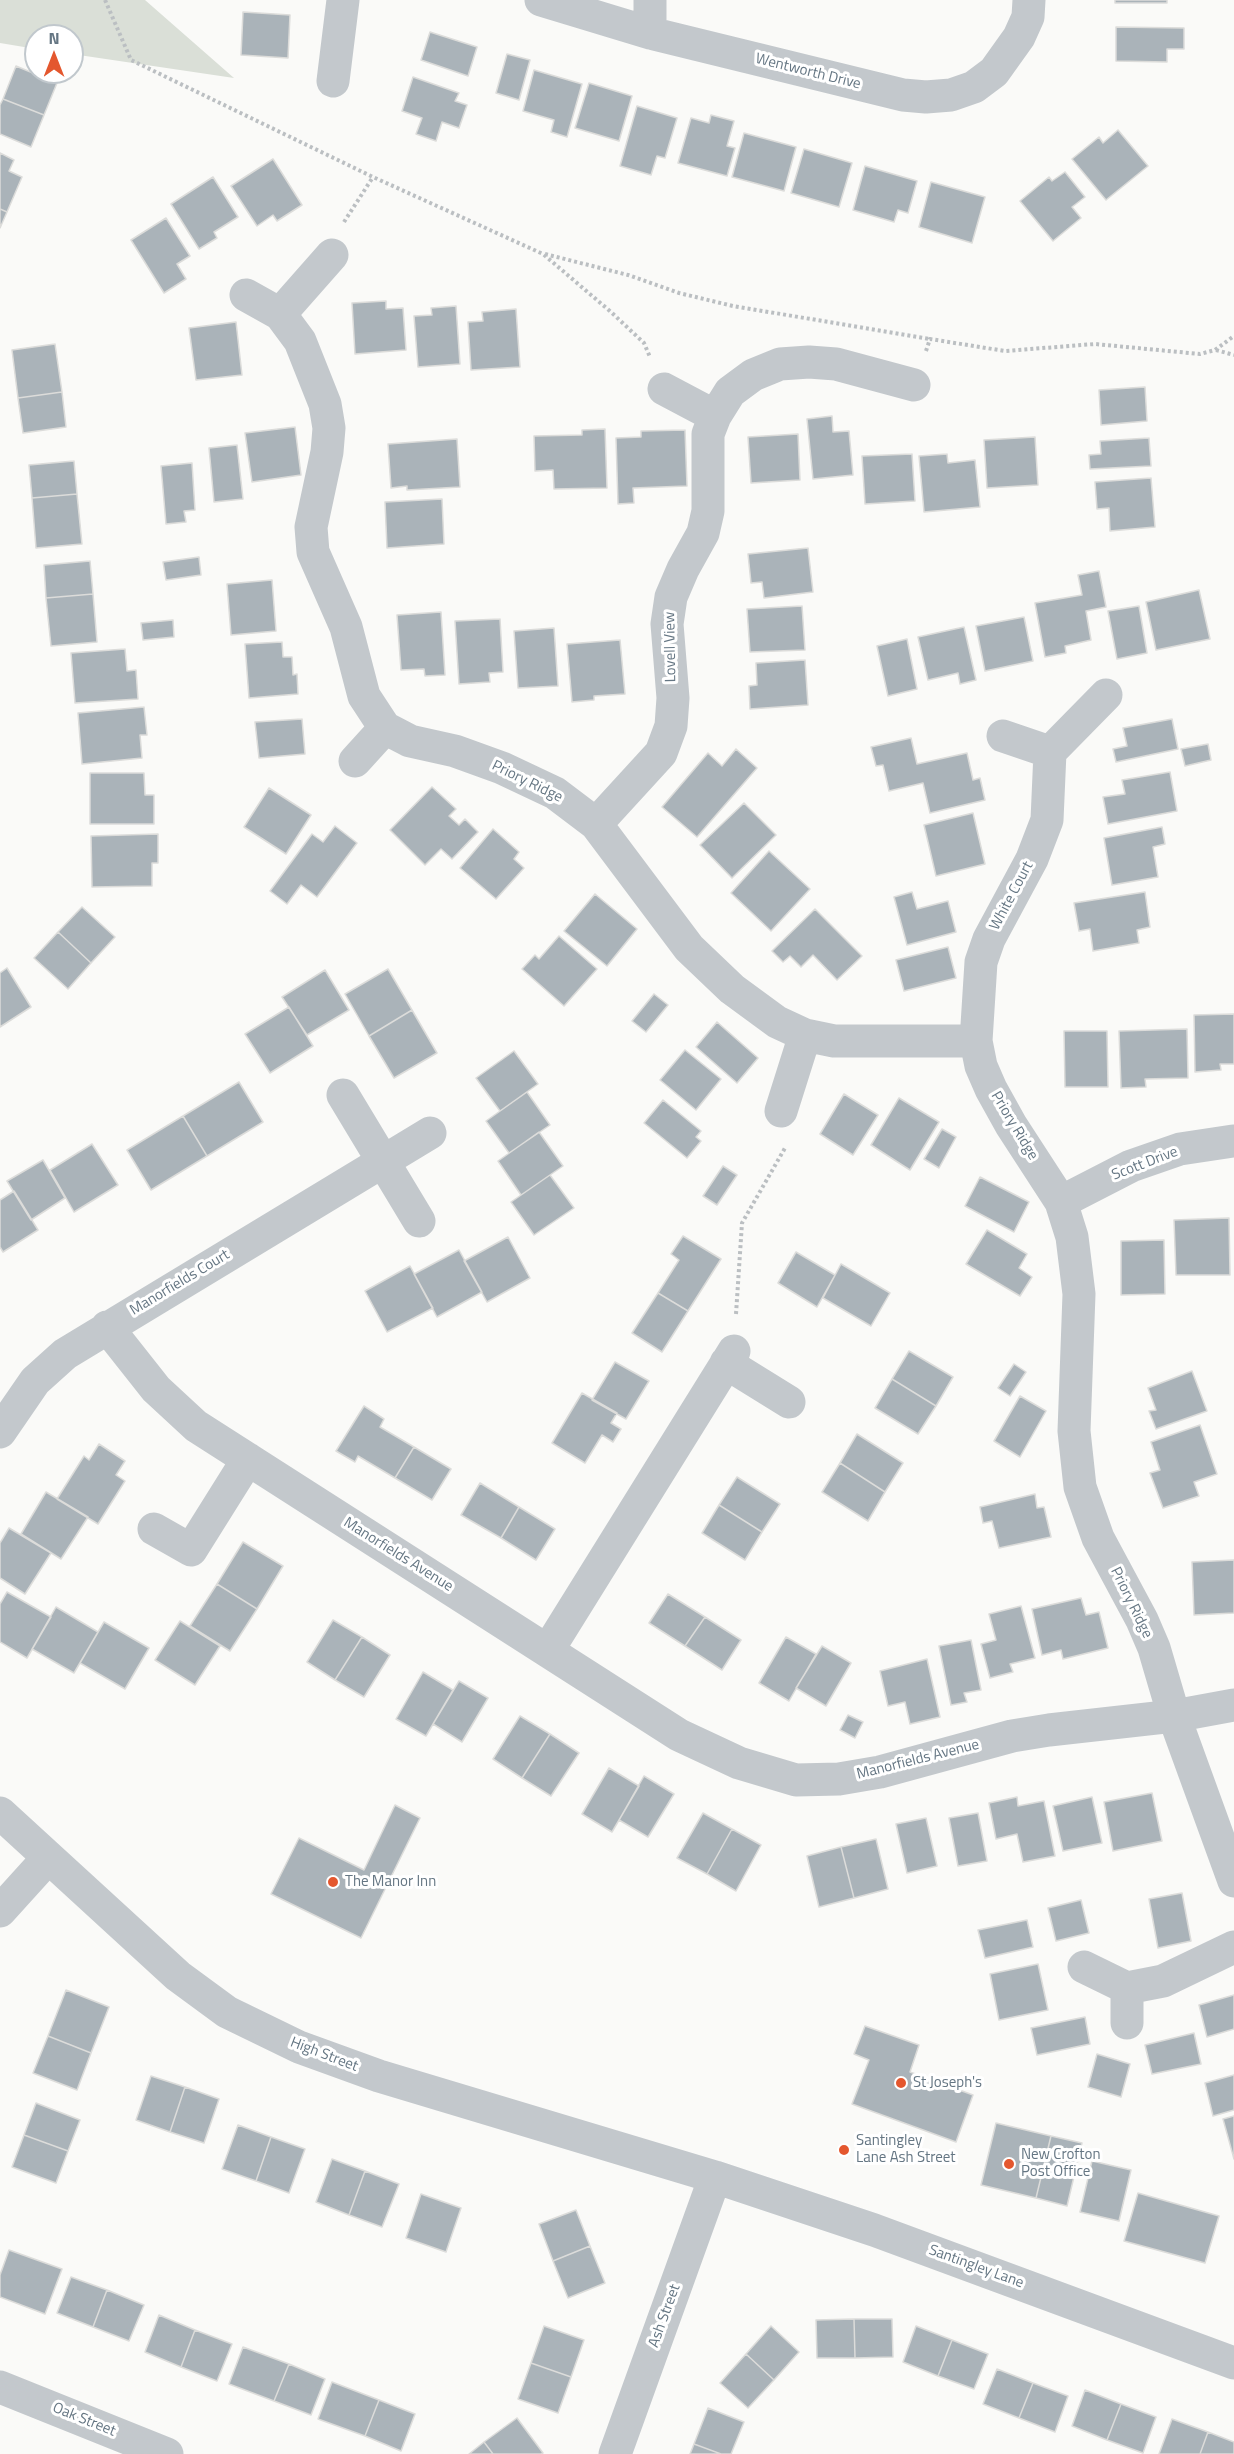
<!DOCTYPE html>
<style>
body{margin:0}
#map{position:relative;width:1234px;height:2454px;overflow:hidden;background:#fafaf8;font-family:"Titillium Web",sans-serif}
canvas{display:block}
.north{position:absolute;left:24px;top:24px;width:60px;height:60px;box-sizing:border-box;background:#fff;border:2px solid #c1c8cd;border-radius:50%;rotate:0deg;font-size:16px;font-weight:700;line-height:24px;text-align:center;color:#657683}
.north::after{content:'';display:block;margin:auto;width:21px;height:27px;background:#e4572e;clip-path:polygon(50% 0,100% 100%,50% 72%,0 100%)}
</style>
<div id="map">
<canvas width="1234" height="2454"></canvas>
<div class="north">N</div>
</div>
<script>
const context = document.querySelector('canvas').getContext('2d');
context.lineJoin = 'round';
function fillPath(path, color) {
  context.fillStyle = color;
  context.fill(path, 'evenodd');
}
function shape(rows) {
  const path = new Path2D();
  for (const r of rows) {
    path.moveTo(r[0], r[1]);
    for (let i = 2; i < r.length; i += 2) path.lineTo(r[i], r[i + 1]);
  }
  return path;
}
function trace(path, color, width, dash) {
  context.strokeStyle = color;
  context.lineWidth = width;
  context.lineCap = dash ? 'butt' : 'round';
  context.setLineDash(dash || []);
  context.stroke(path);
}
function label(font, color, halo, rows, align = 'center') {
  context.font = font + ' "Titillium Web",sans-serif';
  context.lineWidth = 6;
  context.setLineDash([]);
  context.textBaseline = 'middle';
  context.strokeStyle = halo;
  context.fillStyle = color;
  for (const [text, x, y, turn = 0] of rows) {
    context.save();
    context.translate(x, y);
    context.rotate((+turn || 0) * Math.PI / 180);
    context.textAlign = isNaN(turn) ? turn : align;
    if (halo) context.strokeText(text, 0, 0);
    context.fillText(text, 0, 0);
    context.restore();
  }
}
fillPath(shape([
 [0,0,145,0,234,78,72,54,72,36,36,36,36,49,0,43]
]), '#dadfd7');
const building = shape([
 [1115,0,1167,0,1167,3,1115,3,1115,0],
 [243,12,290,15,288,58,241,55,243,12],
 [1116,27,1184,28,1184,49,1167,49,1167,62,1116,61,1116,27],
 [430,32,477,47,468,76,421,60,430,32],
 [507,54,530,60,519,100,496,93,507,54],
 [16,66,57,83,44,115,3,99,16,66],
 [534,70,582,84,567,137,551,132,554,120,523,111,534,70],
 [413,77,459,93,455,101,467,105,459,128,442,122,436,141,416,134,422,118,402,111,413,77],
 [589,83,632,96,619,141,575,128,589,83],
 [3,99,44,115,31,147,0,134,0,105,3,99],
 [637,106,677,118,665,158,657,156,651,175,620,166,637,106],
 [711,115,734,121,727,146,735,148,727,176,678,163,691,118,709,123,711,115],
 [1118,130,1148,166,1106,200,1072,159,1099,137,1103,143,1118,130],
 [744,133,796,147,784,191,732,177,744,133],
 [804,149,852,163,839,207,791,193,804,149],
 [0,153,14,160,9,171,22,177,7,212,0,209,0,153],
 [273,159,302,205,277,221,273,215,257,226,231,186,273,159],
 [865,166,917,181,908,213,898,210,894,222,853,210,865,166],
 [1065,172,1085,197,1072,207,1081,218,1053,241,1020,201,1049,177,1052,181,1065,172],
 [213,177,238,217,214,232,217,238,199,249,171,204,213,177],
 [931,182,985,197,972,243,919,227,931,182],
 [0,209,7,212,0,228,0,209],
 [166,218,190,256,177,264,186,279,164,293,131,240,166,218],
 [386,301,386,309,403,308,406,350,355,354,352,303,386,301],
 [456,306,460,364,418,367,414,316,432,315,431,308,456,306],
 [516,309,520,367,471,370,468,322,483,321,482,312,516,309],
 [236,322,242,375,196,380,189,328,236,322],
 [55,344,62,392,18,398,12,350,55,344],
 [1145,387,1147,421,1101,425,1099,390,1145,387],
 [62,392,66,427,23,433,18,398,62,392],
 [832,416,833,432,849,431,853,475,813,479,807,419,832,416],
 [295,427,301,475,252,482,245,433,295,427],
 [605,429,607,488,554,489,553,470,535,471,534,436,582,435,582,430,605,429],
 [685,430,687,486,633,488,634,503,618,504,616,438,641,437,641,431,685,430],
 [798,434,800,480,751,483,748,437,798,434],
 [1035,437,1038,485,987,488,984,440,1035,437],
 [1149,438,1151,466,1090,469,1089,455,1101,454,1100,441,1149,438],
 [457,439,460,487,407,490,407,486,391,488,388,444,457,439],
 [237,445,243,499,214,502,209,448,237,445],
 [912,454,915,501,865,504,862,456,912,454],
 [947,454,948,463,975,460,980,507,924,512,919,456,947,454],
 [74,461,77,494,32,498,29,465,74,461],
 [192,463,195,510,184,511,186,522,166,524,161,466,192,463],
 [1151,478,1155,527,1110,531,1109,508,1097,509,1095,482,1151,478],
 [77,494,82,544,36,548,32,498,77,494],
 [442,499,444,544,387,548,385,502,442,499],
 [808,548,813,592,764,598,762,582,751,583,748,554,808,548],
 [199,557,201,575,166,580,163,562,199,557],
 [90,561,93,594,46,598,44,565,90,561],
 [1099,571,1106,607,1086,611,1091,640,1065,646,1066,653,1045,657,1035,603,1082,595,1078,575,1099,571],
 [272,580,276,631,231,635,227,584,272,580],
 [1199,590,1210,639,1156,650,1146,602,1199,590],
 [93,594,97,642,51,646,46,598,93,594],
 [802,606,805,650,750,652,747,609,802,606],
 [1139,606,1147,653,1117,659,1108,611,1139,606],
 [441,612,445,675,425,676,424,669,401,670,397,615,441,612],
 [1024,617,1033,661,985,671,976,626,1024,617],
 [500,619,503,672,489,673,490,682,459,684,455,621,500,619],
 [173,620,174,637,143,640,141,623,173,620],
 [964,627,976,680,960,684,958,673,928,680,918,637,964,627],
 [554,628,558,686,518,688,514,631,554,628],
 [907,639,917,689,888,696,877,646,907,639],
 [620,640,625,694,594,696,594,700,572,702,567,644,620,640],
 [282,642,283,657,292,657,293,675,297,674,298,694,249,698,245,644,282,642],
 [125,649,127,671,136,670,138,699,75,703,71,653,125,649],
 [805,660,808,705,750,709,749,686,757,685,756,663,805,660],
 [144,707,147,735,140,735,142,758,82,764,78,713,144,707],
 [302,719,305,754,259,758,255,722,302,719],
 [1172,719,1178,749,1116,762,1113,749,1127,746,1123,728,1172,719],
 [911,738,917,764,967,753,973,780,980,778,985,800,930,813,923,783,889,791,883,765,876,766,871,747,911,738],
 [1208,744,1211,760,1185,766,1181,749,1208,744],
 [736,749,757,768,697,837,662,807,708,753,722,766,736,749],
 [1170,772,1177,811,1108,824,1103,797,1125,794,1122,780,1170,772],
 [90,773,144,773,145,795,154,795,154,824,90,824,90,773],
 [432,787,456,809,449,816,459,825,465,819,478,832,452,859,441,849,425,865,390,830,432,787],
 [269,788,311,815,286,854,244,827,269,788],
 [744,803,776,835,732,878,700,845,744,803],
 [973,813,985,864,936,876,924,825,973,813],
 [335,826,357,843,317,897,301,885,287,904,270,891,312,834,323,842,335,826],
 [1162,827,1165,844,1153,847,1158,877,1112,885,1104,838,1162,827],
 [493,829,519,852,514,859,524,868,496,899,460,868,493,829],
 [158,834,158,863,152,863,152,886,92,887,91,836,158,834],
 [769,851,810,889,771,931,731,893,769,851],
 [912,892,917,909,948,901,956,932,907,945,894,897,912,892],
 [1145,892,1150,927,1137,930,1139,943,1093,951,1090,929,1079,931,1074,903,1145,892],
 [595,894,637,929,607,966,564,931,595,894],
 [82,907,115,937,91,963,58,932,82,907],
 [815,909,862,956,837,980,813,955,801,967,790,956,783,962,772,951,815,909],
 [58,932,91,963,68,989,34,958,58,932],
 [559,936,597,969,564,1006,522,969,535,955,539,959,559,936],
 [948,947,956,978,904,991,896,960,948,947],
 [7,968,31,1007,0,1027,0,973,7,968],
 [388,969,412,1010,369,1036,345,994,388,969],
 [325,970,349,1010,307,1035,282,997,325,970],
 [654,994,668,1005,646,1032,632,1021,654,994],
 [289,1007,313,1046,270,1073,245,1034,289,1007],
 [412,1010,437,1053,394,1078,369,1036,412,1010],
 [1234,1014,1234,1064,1220,1064,1221,1070,1195,1072,1194,1015,1234,1014],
 [717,1022,758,1058,737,1083,696,1047,717,1022],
 [1187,1029,1188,1078,1145,1079,1146,1087,1121,1088,1119,1031,1187,1029],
 [1064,1031,1107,1031,1108,1087,1065,1087,1064,1031],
 [685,1050,721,1079,696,1110,660,1080,685,1050],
 [514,1051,538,1084,500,1111,476,1078,514,1051],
 [239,1082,263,1122,207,1156,183,1116,239,1082],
 [527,1092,550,1125,509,1153,486,1121,527,1092],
 [844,1094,878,1115,853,1155,820,1134,844,1094],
 [899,1098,939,1122,910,1170,871,1145,899,1098],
 [663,1100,701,1131,696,1137,701,1141,687,1158,644,1123,663,1100],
 [183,1116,207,1156,151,1190,127,1150,183,1116],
 [942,1129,956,1137,939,1168,924,1159,942,1129],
 [539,1132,563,1166,521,1195,498,1161,539,1132],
 [92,1144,118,1185,74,1212,50,1170,92,1144],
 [43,1160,65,1198,31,1220,7,1181,43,1160],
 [723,1166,737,1175,717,1205,703,1196,723,1166],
 [550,1175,574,1208,534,1235,511,1202,550,1175],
 [980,1177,1029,1202,1014,1232,965,1206,980,1177],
 [14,1191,38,1230,3,1252,0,1247,0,1200,14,1191],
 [1229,1218,1230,1275,1176,1275,1174,1220,1229,1218],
 [987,1230,1027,1254,1019,1268,1032,1277,1020,1296,966,1264,987,1230],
 [683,1236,721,1259,688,1311,658,1293,679,1260,671,1254,683,1236],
 [508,1237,530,1278,487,1302,464,1261,508,1237],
 [1164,1240,1165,1294,1121,1295,1121,1241,1164,1240],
 [459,1250,482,1292,437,1317,414,1274,459,1250],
 [796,1252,835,1275,817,1307,778,1283,796,1252],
 [841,1264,890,1293,871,1326,823,1298,841,1264],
 [410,1266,433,1308,387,1332,365,1291,410,1266],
 [658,1293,688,1311,662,1352,632,1333,658,1293],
 [909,1351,953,1377,936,1406,892,1379,909,1351],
 [615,1362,649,1381,626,1419,592,1400,615,1362],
 [1014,1364,1026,1372,1010,1396,998,1388,1014,1364],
 [1192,1371,1207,1411,1156,1429,1149,1411,1156,1410,1148,1388,1192,1371],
 [892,1379,936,1406,918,1434,875,1408,892,1379],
 [582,1393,617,1413,611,1423,621,1429,613,1442,602,1435,585,1463,552,1443,582,1393],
 [1020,1396,1046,1411,1020,1457,994,1441,1020,1396],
 [364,1406,384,1419,380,1427,414,1447,395,1478,358,1456,355,1462,336,1451,364,1406],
 [1200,1425,1217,1474,1194,1482,1199,1496,1163,1508,1150,1473,1160,1470,1151,1442,1200,1425],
 [857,1434,903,1463,885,1492,840,1463,857,1434],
 [99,1444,125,1461,116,1475,125,1481,98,1524,57,1499,84,1456,89,1460,99,1444],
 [414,1447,451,1469,432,1500,395,1478,414,1447],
 [840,1463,885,1492,868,1521,822,1492,840,1463],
 [737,1477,780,1504,762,1532,719,1505,737,1477],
 [480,1483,519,1507,501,1538,461,1515,480,1483],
 [46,1492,88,1517,61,1559,21,1534,46,1492],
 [1035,1494,1037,1508,1044,1507,1051,1537,999,1548,992,1521,983,1523,980,1507,1035,1494],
 [719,1505,762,1532,745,1560,702,1533,719,1505],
 [519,1507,555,1529,536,1560,501,1538,519,1507],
 [9,1528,51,1553,25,1594,0,1578,0,1543,9,1528],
 [243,1542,283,1566,257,1609,217,1584,243,1542],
 [1234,1560,1234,1613,1194,1615,1192,1562,1234,1560],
 [217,1584,257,1609,230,1651,190,1626,217,1584],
 [7,1592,51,1617,27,1658,0,1642,0,1604,7,1592],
 [668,1594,705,1617,685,1646,649,1623,668,1594],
 [1081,1598,1086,1615,1099,1612,1108,1648,1063,1659,1061,1650,1042,1655,1032,1609,1081,1598],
 [1021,1606,1035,1658,1010,1664,1013,1672,990,1678,981,1644,996,1640,989,1614,1021,1606],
 [56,1607,98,1632,74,1673,32,1649,56,1607],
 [705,1617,741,1640,722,1670,685,1646,705,1617],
 [333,1620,362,1637,335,1680,307,1662,333,1620],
 [180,1621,220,1646,195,1685,155,1660,180,1621],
 [104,1622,149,1648,125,1689,80,1663,104,1622],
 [362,1637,390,1655,364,1697,335,1680,362,1637],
 [786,1637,816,1654,789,1701,759,1683,786,1637],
 [971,1640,981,1690,964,1693,967,1702,951,1705,939,1646,971,1640],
 [822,1646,851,1663,826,1706,796,1688,822,1646],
 [927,1659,940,1717,910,1724,905,1702,888,1706,880,1671,927,1659],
 [423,1672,453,1690,426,1736,396,1719,423,1672],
 [459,1681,488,1698,462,1742,433,1724,459,1681],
 [848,1715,863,1722,855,1738,840,1730,848,1715],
 [520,1716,550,1734,522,1778,493,1759,520,1716],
 [550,1734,579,1753,551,1796,522,1778,550,1734],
 [609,1768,639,1786,612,1832,582,1814,609,1768],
 [644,1776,674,1794,648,1837,619,1820,644,1776],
 [1152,1793,1162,1841,1113,1851,1104,1802,1152,1793],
 [1017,1797,1018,1806,1044,1801,1055,1856,1023,1862,1017,1834,996,1839,989,1803,1017,1797],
 [1092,1797,1102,1843,1063,1851,1053,1806,1092,1797],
 [395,1805,420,1818,361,1938,271,1894,299,1838,364,1870,395,1805],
 [703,1813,732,1829,707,1874,677,1858,703,1813],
 [978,1813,987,1861,958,1866,949,1818,978,1813],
 [926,1818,937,1866,907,1873,896,1824,926,1818],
 [732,1829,761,1845,736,1891,707,1874,732,1829],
 [876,1839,888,1889,854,1898,841,1847,876,1839],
 [841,1847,854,1898,819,1907,807,1856,841,1847],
 [1182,1893,1191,1941,1158,1948,1149,1899,1182,1893],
 [1081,1900,1089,1933,1056,1941,1048,1908,1081,1900],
 [1027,1920,1033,1947,985,1958,978,1930,1027,1920],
 [1038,1964,1048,2010,999,2020,990,1974,1038,1964],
 [66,1990,109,2007,91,2053,48,2036,66,1990],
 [1234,1995,1234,2029,1207,2037,1199,2005,1234,1995],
 [1085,2017,1090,2044,1037,2055,1031,2028,1085,2017],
 [865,2026,919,2045,910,2072,973,2095,956,2142,852,2104,869,2060,854,2054,865,2026],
 [1194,2033,1201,2064,1152,2074,1145,2045,1194,2033],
 [48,2036,91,2053,77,2090,33,2073,48,2036],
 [1097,2054,1130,2064,1121,2097,1088,2087,1097,2054],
 [1234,2075,1234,2110,1213,2116,1205,2083,1234,2075],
 [151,2076,185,2087,170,2132,136,2120,151,2076],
 [185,2087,219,2099,204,2143,170,2132,185,2087],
 [36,2103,80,2120,68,2151,24,2135,36,2103],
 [1234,2116,1234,2159,1223,2119,1234,2116],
 [996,2123,1051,2136,1036,2198,981,2185,996,2123],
 [238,2125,271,2137,256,2181,222,2169,238,2125],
 [24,2135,68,2151,56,2183,12,2167,24,2135],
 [1051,2136,1082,2143,1067,2206,1036,2198,1051,2136],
 [271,2137,305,2149,289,2193,256,2181,271,2137],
 [332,2159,365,2171,349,2215,316,2202,332,2159],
 [1092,2161,1131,2170,1119,2221,1080,2212,1092,2161],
 [365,2171,399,2184,382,2227,349,2215,365,2171],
 [1138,2193,1219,2216,1205,2263,1124,2241,1138,2193],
 [421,2194,461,2208,446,2252,406,2238,421,2194],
 [576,2210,590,2246,553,2261,539,2224,576,2210],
 [590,2246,605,2283,568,2298,553,2261,590,2246],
 [9,2250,62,2269,45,2314,0,2297,0,2275,9,2250],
 [71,2277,107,2290,93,2327,57,2313,71,2277],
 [107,2290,144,2305,129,2341,93,2327,107,2290],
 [159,2315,195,2330,181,2367,145,2352,159,2315],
 [854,2319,892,2319,893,2357,855,2358,854,2319],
 [854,2319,855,2358,817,2358,816,2320,854,2319],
 [544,2326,584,2340,571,2377,531,2363,544,2326],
 [771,2326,799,2352,774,2380,746,2354,771,2326],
 [916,2326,952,2340,938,2376,903,2362,916,2326],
 [195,2330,232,2344,217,2381,181,2367,195,2330],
 [952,2340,988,2354,974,2389,938,2376,952,2340],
 [243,2347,289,2364,274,2401,229,2384,243,2347],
 [746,2354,774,2380,748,2408,720,2383,746,2354],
 [531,2363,571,2377,558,2413,518,2399,531,2363],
 [289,2364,325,2379,311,2415,274,2401,289,2364],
 [997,2369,1033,2383,1019,2418,983,2404,997,2369],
 [332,2382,379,2400,365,2436,318,2419,332,2382],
 [1033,2383,1068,2396,1055,2432,1019,2418,1033,2383],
 [1085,2390,1121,2404,1107,2440,1072,2426,1085,2390],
 [379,2400,415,2414,401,2451,365,2436,379,2400],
 [1121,2404,1156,2417,1143,2453,1107,2440,1121,2404],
 [708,2408,744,2422,731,2454,721,2454,694,2444,708,2408],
 [517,2418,543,2453,541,2454,493,2454,484,2442,517,2418],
 [1172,2419,1208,2432,1200,2454,1159,2454,1172,2419],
 [1208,2432,1234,2442,1234,2454,1200,2454,1208,2432],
 [484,2442,493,2454,469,2454,484,2442],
 [694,2444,721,2454,690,2454,694,2444]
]);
fillPath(building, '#aab3b9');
trace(building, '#dcdcda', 1.5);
trace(shape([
 [105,0,131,60,373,177,543,254,611,312,644,343,650,357],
 [344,222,373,177],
 [545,254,628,275,679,293,733,306,930,339],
 [1216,350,1234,355],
 [926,351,930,339,1005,351,1095,344,1200,354,1215,350,1234,336],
 [736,1314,742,1223,785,1148]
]), '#bbbfc2', 4, [3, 3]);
trace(shape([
 [541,0,650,33,903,95,926,97,951,95,974,87,994,72,1019,37,1028,17,1029,0],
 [650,33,650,0],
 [333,81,343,0],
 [246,295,280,314,300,341,325,404,329,428,327,452,311,527,313,552,346,627,364,696,385,728,410,741,455,751,502,768,555,793,596,824,689,948,732,989,777,1022,805,1035,834,1041,976,1041,981,1066,991,1089,1011,1125,1061,1202,1072,1237,1079,1294,1074,1431,1080,1487,1098,1538,1142,1620,1154,1648,1174,1716,1234,1881],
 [280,314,332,255],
 [664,389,715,416],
 [1003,736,1050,752,1106,695],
 [355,761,385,728],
 [596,824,661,753,671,726,673,698,667,624,671,597,683,569,703,533,708,511,708,434,715,416,730,392,753,375,780,364,809,362,836,364,914,385],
 [976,1041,981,962,989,939,1032,859,1047,820,1050,752],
 [343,1095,419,1221],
 [781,1111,805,1035],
 [1061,1202,1131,1166,1180,1149,1233,1141],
 [107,1327,156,1389,196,1426,679,1735,739,1763,796,1780,839,1779,880,1772,1012,1736,1049,1730,1174,1716,1234,1705],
 [726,1363,789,1402],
 [0,1432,35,1381,65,1354,430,1133],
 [154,1529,191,1550,248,1459],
 [548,1650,734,1351],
 [0,1813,178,1976,227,2012,299,2047,379,2076,715,2177,874,2230,1234,2363],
 [0,1911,48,1858],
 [1084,1967,1127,1988,1127,2023],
 [1127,1988,1163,1981,1234,1947],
 [0,2387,167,2454],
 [615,2454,715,2177]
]), '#c3c8cc', 33);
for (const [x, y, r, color] of [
 [333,1882,6,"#e4572e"],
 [901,2083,6,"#e4572e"],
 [844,2150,6,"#e4572e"],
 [1009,2164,6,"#e4572e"]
]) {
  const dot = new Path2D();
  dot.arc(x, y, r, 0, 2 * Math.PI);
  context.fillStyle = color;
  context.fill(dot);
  trace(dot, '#fff', 2);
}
label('15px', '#657683', '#fff', [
 ["Wentworth Drive",808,72,14],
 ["Lovell View",671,647,-91],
 ["Priory Ridge",527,782,26],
 ["White Court",1012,896,-62],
 ["Priory Ridge",1014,1126,59],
 ["Scott Drive",1145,1164,-21],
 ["Manorfields Court",180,1283,-31],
 ["Manorfields Avenue",398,1555,32],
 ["Priory Ridge",1131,1603,64],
 ["Manorfields Avenue",918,1760,-14],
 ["High Street",324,2055,21],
 ["Santingley Lane",976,2267,20],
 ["Ash Street",665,2316,-70],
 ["Oak Street",84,2420,22]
]);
label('15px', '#657683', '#fff', [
 ["The Manor Inn",345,1882],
 ["St Joseph's",913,2083],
 ["Santingley",856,2141],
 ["Lane Ash Street",856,2158],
 ["New Crofton",1021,2155],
 ["Post Office",1021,2172]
], 'left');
</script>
